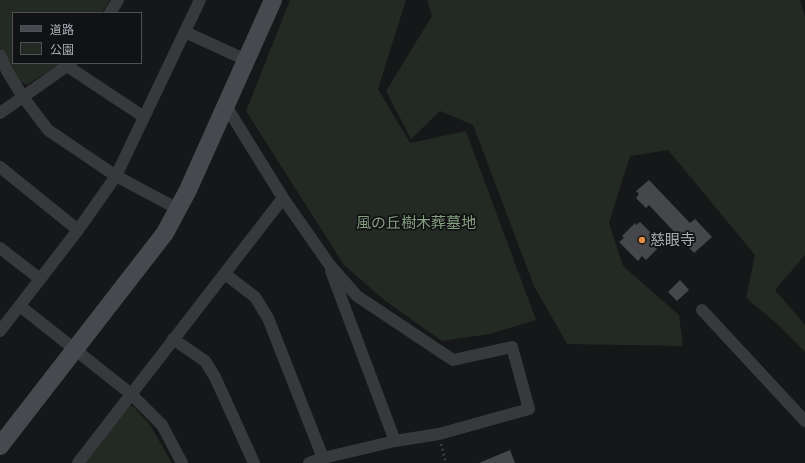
<!DOCTYPE html>
<meta charset="utf-8">
<style>
body{margin:0}
#map{position:relative;width:805px;height:463px;overflow:hidden;background:#161718;font-family:"Exo 2","Noto Sans JP",sans-serif}
canvas{display:block}
.legend{position:absolute;left:12px;top:12px;width:130px;height:52px;box-sizing:border-box;background:#111213;border:1px solid #4e5155;margin:0;padding:5px 7px;list-style:none;font-size:12px;color:#a9b0b7}
.legend li{display:flex;align-items:center;gap:8px;height:20px}
.legend b{width:20px;border:1px solid #4e5155}
</style>
<div id="map">
<canvas width="805" height="463"></canvas>
<ul class="legend">
<li><b style="height:5px;background:#46494d"></b>道路</li>
<li><b style="height:11px;background:#232a23"></b>公園</li>
</ul>
</div>
<script>
const context = document.querySelector('canvas').getContext('2d');
context.lineJoin = 'round';
function fillPath(path, color) {
  context.fillStyle = color;
  context.fill(path, 'evenodd');
}
function shape(rows) {
  const path = new Path2D();
  for (const r of rows) {
    path.moveTo(r[0], r[1]);
    for (let i = 2; i < r.length; i += 2) path.lineTo(r[i], r[i + 1]);
  }
  return path;
}
function trace(path, color, width, dash) {
  context.strokeStyle = color;
  context.lineWidth = width;
  context.lineCap = dash ? 'butt' : 'round';
  context.setLineDash(dash || []);
  context.stroke(path);
}
function label(font, color, halo, rows, align = 'center') {
  context.font = font + ' "Exo 2","Noto Sans JP",sans-serif';
  context.lineWidth = 3.5;
  context.setLineDash([]);
  context.textBaseline = 'middle';
  context.strokeStyle = halo;
  context.fillStyle = color;
  for (const [text, x, y, turn = 0] of rows) {
    context.save();
    context.translate(x, y);
    context.rotate((+turn || 0) * Math.PI / 180);
    context.textAlign = isNaN(turn) ? turn : align;
    if (halo) context.strokeText(text, 0, 0);
    context.fillText(text, 0, 0);
    context.restore();
  }
}
fillPath(shape([
 [0,0,110,0,102,13,13,13,13,63,61,63,27,85,20,82,6,61,0,47],
 [290,0,406,0,378,89,410,143,466,131,536,320,489,334,442,341,384,300,344,265,246,111],
 [427,0,800,0,805,17,805,255,775,290,805,325,805,352,776,323,746,298,755,255,668,150,630,156,609,223,623,266,679,315,683,346,567,344,534,286,473,125,440,111,411,139,386,91,432,16],
 [129,405,133,406,150,425,172,463,84,463]
]), '#232a23');
fillPath(shape([
 [649,180,690,223,695,219,712,237,694,253,649,205,646,208,636,198,639,194,636,191],
 [640,222,658,240,653,245,657,249,646,260,642,256,638,261,619,242,624,238,622,236,635,223,636,225],
 [680,280,689,290,677,301,668,292],
 [510,450,515,463,479,463]
]), '#45474b');
trace(shape([
 [441,444,446,463]
]), '#3e4044', 2.5, [2, 3]);
trace(shape([
 [110,13,118,0],
 [185,32,246,60],
 [0,55,7,71,23,97,48,130,116,176,178,209],
 [67,66,144,117],
 [226,106,283,198,329,264,357,296,453,360,512,347,529,409,439,434,395,441,323,458,309,463],
 [0,113,71,63],
 [0,167,78,230],
 [0,248,40,279],
 [331,271,395,441],
 [225,274,255,297,268,318,323,458],
 [20,306,131,394,162,425,182,463],
 [702,310,805,421],
 [0,331,78,230,116,176,200,0],
 [173,339,205,361,215,377,254,463],
 [78,463,283,198]
]), '#38393d', 12);
trace(shape([
 [0,446,165,233,188,190,273,0]
]), '#46494d', 18);
for (const [x, y, r, color] of [
 [642,240,4,"#e48f43"]
]) {
  const dot = new Path2D();
  dot.arc(x, y, r, 0, 2 * Math.PI);
  context.fillStyle = color;
  context.fill(dot);
  trace(dot, '#111213', 1.5);
}
label('15px', '#86a082', '#111213', [
 ["風の丘樹木葬墓地",416,223]
]);
label('15px', '#a9b0b7', '#111213', [
 ["慈眼寺",650,240]
], 'left');
</script>
